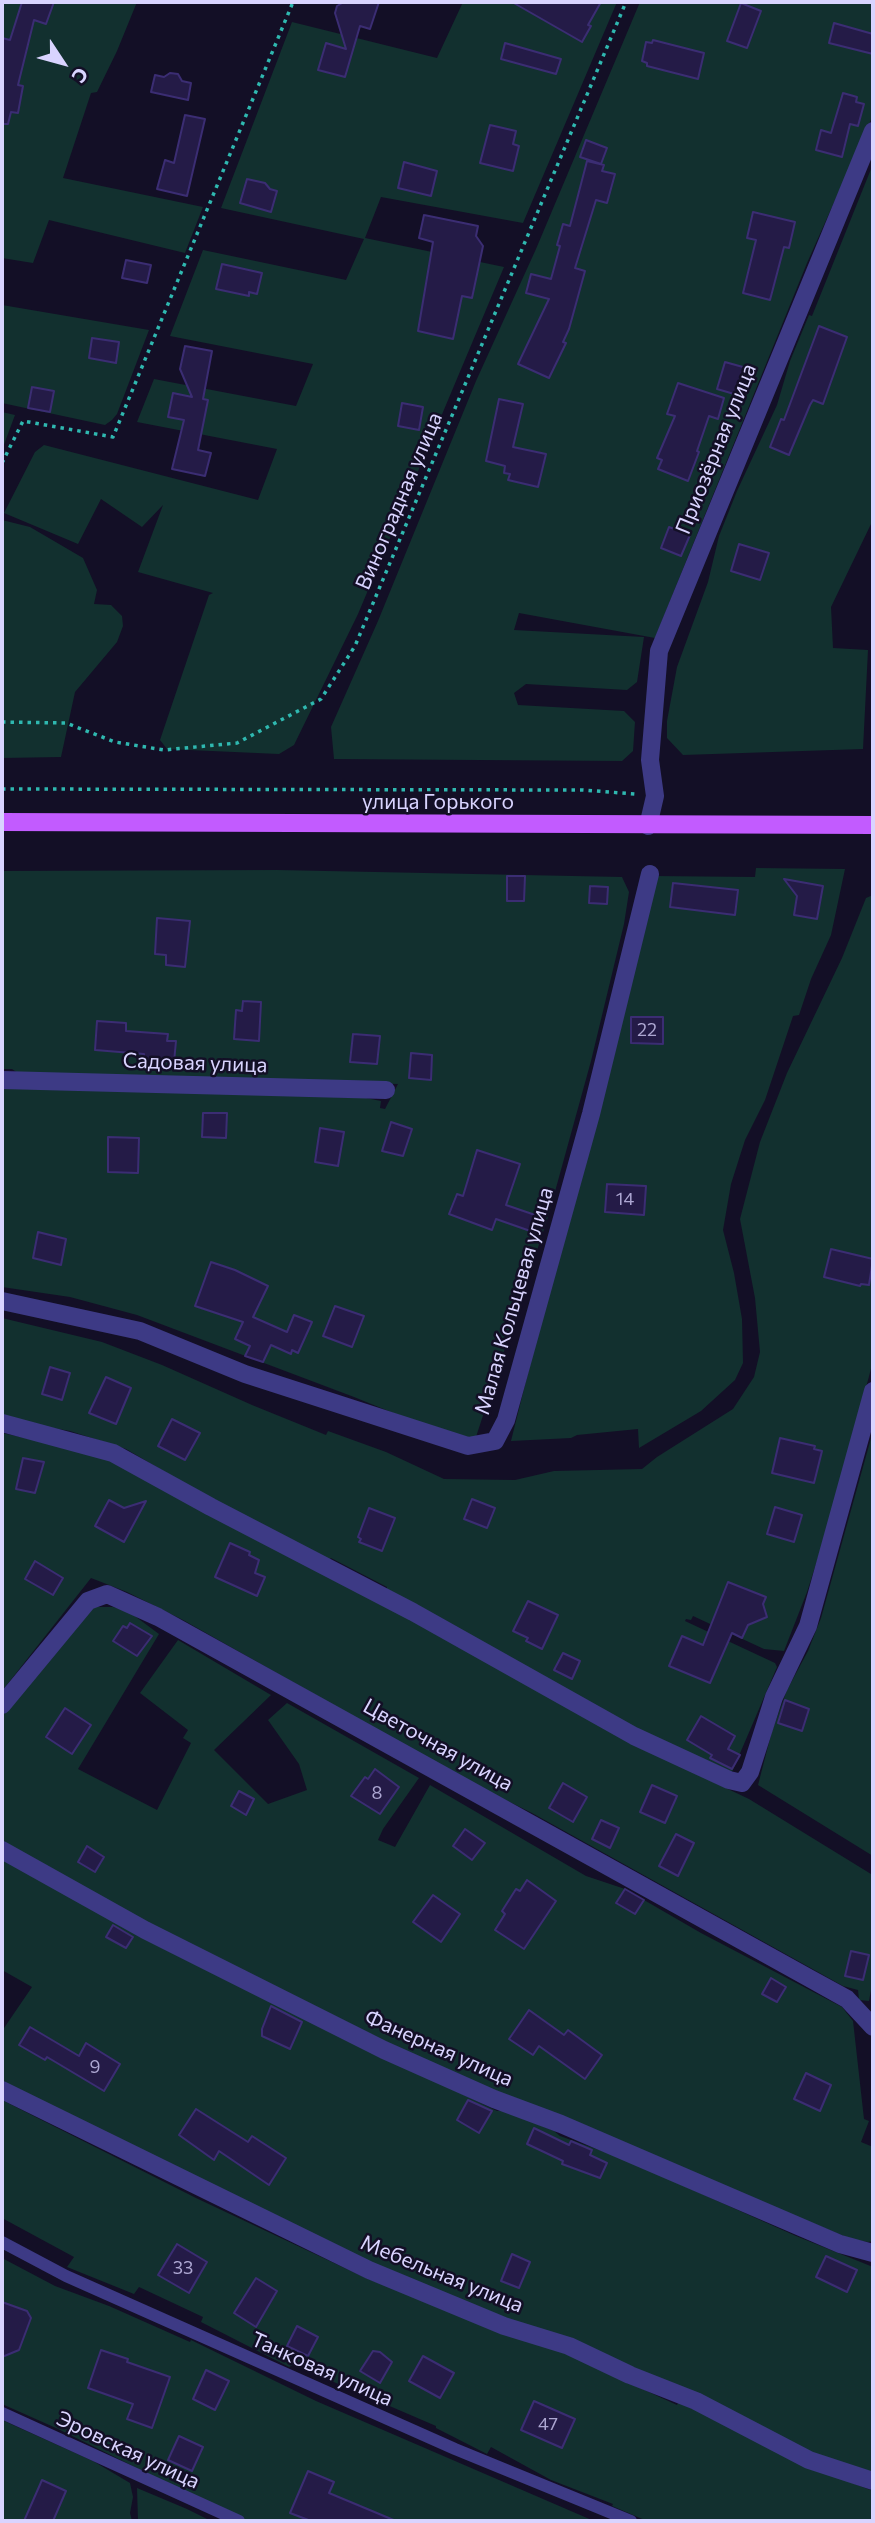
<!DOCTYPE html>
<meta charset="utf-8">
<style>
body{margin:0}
#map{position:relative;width:875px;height:2523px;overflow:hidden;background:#130f26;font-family:Commissioner,sans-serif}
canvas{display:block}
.frame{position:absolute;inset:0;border:4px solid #d9d4ff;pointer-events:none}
.north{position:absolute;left:28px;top:28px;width:70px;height:70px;-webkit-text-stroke:5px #130f26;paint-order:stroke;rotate:126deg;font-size:19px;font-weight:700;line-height:28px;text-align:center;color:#d9d4ff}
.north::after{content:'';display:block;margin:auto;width:24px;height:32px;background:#d9d4ff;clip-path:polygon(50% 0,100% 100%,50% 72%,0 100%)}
</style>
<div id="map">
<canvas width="875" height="2523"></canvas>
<div class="frame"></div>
<div class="north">С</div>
</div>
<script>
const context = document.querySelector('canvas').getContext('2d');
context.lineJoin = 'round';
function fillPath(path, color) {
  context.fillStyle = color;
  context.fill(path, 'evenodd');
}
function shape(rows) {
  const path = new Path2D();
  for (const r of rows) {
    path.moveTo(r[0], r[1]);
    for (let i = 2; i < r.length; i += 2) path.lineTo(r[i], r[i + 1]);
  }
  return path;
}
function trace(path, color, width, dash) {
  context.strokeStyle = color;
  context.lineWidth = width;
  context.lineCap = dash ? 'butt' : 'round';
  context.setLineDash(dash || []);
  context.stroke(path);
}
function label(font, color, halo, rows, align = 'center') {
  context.font = font + ' Commissioner,sans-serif';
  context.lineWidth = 5;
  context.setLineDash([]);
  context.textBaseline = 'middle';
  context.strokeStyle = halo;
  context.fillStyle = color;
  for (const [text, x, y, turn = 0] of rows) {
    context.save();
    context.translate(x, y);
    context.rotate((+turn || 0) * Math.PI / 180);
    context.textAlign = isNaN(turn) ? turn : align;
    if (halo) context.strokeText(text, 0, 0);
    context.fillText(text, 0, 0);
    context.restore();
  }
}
fillPath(shape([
 [2,2,137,2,117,51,97,92,91,93,63,178,203,207,185,253,49,220,33,263,2,258],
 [463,2,617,2,523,223,381,197,365,238,504,267,358,614,294,745,279,754,167,749,160,740,209,595,213,593,138,572,163,505,142,527,101,499,78,544,4,513,35,452,44,445,258,500,277,449,137,422,154,379,296,406,313,364,170,336,203,250,346,280,364,239,221,208,292,22,437,58],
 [640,2,873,2,873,115,807,263,655,638,519,613,514,630,644,637,637,682,627,690,526,684,514,693,518,705,624,711,635,722,633,751,622,761,334,759,331,727,378,621,476,381,536,249],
 [873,164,873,511,871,524,831,607,833,648,868,650,863,749,683,755,667,738,667,721,677,667,708,582,719,536,737,491,777,405,790,361,809,315,812,316],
 [2,305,149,330,117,414,112,420,105,425,2,403],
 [2,412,15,415,2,450],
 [2,520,30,527,83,558,97,590,94,604,111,605,122,616,123,626,117,642,75,692,61,757,2,758],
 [756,868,845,869,831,935,811,979,799,1015,793,1016,765,1100,745,1140,731,1184,723,1230,734,1273,742,1319,743,1363,735,1380,701,1411,639,1448,638,1429,577,1435,571,1438,511,1441,652,876,755,877],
 [277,870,622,877,629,892,624,924,591,1061,548,1217,474,1443,467,1443,354,1397,137,1315,70,1297,2,1287,2,1089,10,1086,366,1098,381,1101,380,1108,385,1109,398,1084,22,1076,12,1069,2,1069,2,871],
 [873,895,873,1361,837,1498,807,1592,784,1651,764,1649,693,1616,691,1620,686,1619,685,1621,775,1663,777,1667,732,1772,642,1731,386,1591,387,1587,331,1558,329,1560,206,1496,126,1449,70,1431,2,1419,2,1318,102,1342,162,1365,252,1405,326,1435,328,1431,386,1452,444,1479,515,1480,554,1471,642,1469,657,1457,733,1409,754,1377,760,1352,755,1298,740,1219,760,1142,787,1073,842,958,866,898],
 [873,1431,873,1856,758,1785,772,1731,787,1690,808,1651,821,1618],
 [2,1433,96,1453,409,1619,631,1743,749,1799,871,1874,873,1879,873,1979,869,2001,859,2000,858,1990,843,1986,532,1813,473,1784,183,1620,127,1592,91,1578,2,1691],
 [94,1607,113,1607,128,1611,159,1634,78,1769,157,1810,191,1743,183,1738,188,1730,140,1693,178,1640,271,1695,214,1750,268,1804,307,1790,299,1764,268,1720,287,1703,419,1778,383,1829,378,1840,395,1847,430,1785,586,1876,625,1889,701,1933,842,2007,853,2021,864,2119,869,2121,861,2142,873,2147,873,2241,868,2242,851,2239,448,2073,387,2046,101,1898,2,1843,2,1714,87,1613],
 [2,1859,322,2026,497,2111,505,2111,554,2131,560,2136,619,2157,796,2236,873,2267,873,2474,812,2453,447,2299,2,2083,2,2031,32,1987,2,1970],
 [2,2100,196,2198,368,2279,560,2351,677,2405,679,2401,805,2465,873,2491,873,2521,647,2521,612,2506,613,2504,551,2480,491,2447,487,2454,436,2428,436,2426,306,2370,293,2365,289,2367,201,2322,203,2317,139,2287,134,2294,67,2267,74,2257,2,2218],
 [2,2258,55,2286,109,2306,190,2342,191,2340,316,2401,594,2521,244,2521,56,2428,2,2404],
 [2,2420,93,2461,130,2483,133,2497,130,2513,132,2521,2,2521],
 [137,2488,187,2509,211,2521,138,2521]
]), '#12302f');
const building = shape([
 [22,2,54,2,46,24,34,20,18,85,23,86,18,113,11,112,8,124,2,124,2,38,10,40,22,2],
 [344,2,379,2,370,29,360,26,345,77,318,70,326,43,346,49,335,13,337,6,344,2],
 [512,2,601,2,588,25,591,26,582,42,512,2],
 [741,3,761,11,747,48,727,41,741,3],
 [834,23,873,34,873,54,829,43,834,23],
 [653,40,704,53,698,79,647,66,647,63,642,61,646,42,652,43,653,40],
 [505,43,561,59,556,74,501,59,505,43],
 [170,73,178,74,182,81,191,83,188,100,151,92,155,75,164,77,170,73],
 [843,93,857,97,856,102,864,104,858,126,850,124,842,157,816,150,821,130,831,133,843,93],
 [185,115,205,119,187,196,157,189,165,160,174,163,185,115],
 [490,125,516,131,513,144,519,146,513,171,480,163,490,125],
 [586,140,607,148,601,164,580,157,586,140],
 [587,161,604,165,602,171,615,174,607,203,596,200,575,268,585,271,569,329,563,342,566,343,549,378,518,364,549,299,526,293,531,274,551,279,560,246,557,245,563,224,570,226,587,161],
 [404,162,437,171,431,196,398,188,404,162],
 [247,179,265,183,270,189,277,191,271,212,240,203,247,179],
 [753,212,795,222,789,248,784,247,770,300,743,293,756,240,747,238,753,212],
 [424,215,478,226,476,236,483,246,472,298,462,296,453,339,418,331,433,242,419,238,424,215],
 [126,260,151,265,147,283,122,278,126,260],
 [222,264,262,273,257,294,249,292,249,296,216,289,222,264],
 [819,326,847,337,823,404,813,400,810,405,789,455,770,447,781,419,784,420,819,326],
 [92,338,119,342,116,363,89,358,92,338],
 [185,346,212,351,203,399,208,400,198,450,211,453,205,476,172,469,184,420,168,417,173,393,192,397,180,369,185,346],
 [725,362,750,369,741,396,717,389,725,362],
 [678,383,724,398,718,419,709,416,697,451,699,452,688,481,658,469,662,460,657,458,675,416,667,414,678,383],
 [32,387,54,391,50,412,28,408,32,387],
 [499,399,523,404,513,447,546,454,538,487,508,480,510,474,504,473,505,466,486,461,499,399],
 [402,403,423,407,419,430,398,426,402,403],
 [669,527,690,535,681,556,661,548,669,527],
 [739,544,769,553,760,580,731,571,739,544],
 [507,876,525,876,524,901,507,901,507,876],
 [784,879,823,886,817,919,794,915,797,896,784,879],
 [673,883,738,890,735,915,670,907,673,883],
 [590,886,608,887,607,904,589,903,590,886],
 [157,918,190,921,185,967,166,965,166,955,155,954,157,918],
 [243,1001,261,1002,259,1041,234,1039,236,1010,242,1011,243,1001],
 [631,1017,663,1017,663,1044,631,1043,631,1017],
 [97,1021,126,1023,126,1031,168,1034,167,1041,176,1041,174,1062,144,1060,144,1054,95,1050,97,1021],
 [353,1034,380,1036,377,1064,350,1062,353,1034],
 [411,1053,432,1055,431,1080,409,1078,411,1053],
 [203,1113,227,1113,226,1138,202,1137,203,1113],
 [391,1122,412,1129,403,1156,382,1151,391,1122],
 [320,1128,344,1132,338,1166,315,1162,320,1128],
 [108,1137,139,1138,138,1173,108,1172,108,1137],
 [477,1150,520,1164,506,1205,541,1217,536,1233,496,1219,492,1230,449,1214,457,1194,463,1196,477,1150],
 [607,1184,646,1186,644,1215,605,1212,607,1184],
 [38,1232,66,1239,61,1265,33,1258,38,1232],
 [831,1249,873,1259,869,1285,861,1284,860,1286,824,1277,831,1249],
 [211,1262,235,1270,268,1286,253,1317,287,1332,294,1315,312,1322,298,1353,292,1350,291,1354,271,1345,263,1362,245,1356,250,1346,235,1339,243,1322,195,1306,211,1262],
 [335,1306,364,1316,352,1347,323,1336,335,1306],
 [50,1367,70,1373,62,1400,42,1394,50,1367],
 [106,1377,131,1388,116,1424,89,1413,106,1377],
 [172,1419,200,1433,185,1460,158,1446,172,1419],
 [780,1438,815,1446,814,1449,822,1451,814,1483,772,1473,780,1438],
 [23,1458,44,1462,35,1493,16,1489,23,1458],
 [472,1499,495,1508,487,1528,464,1519,472,1499],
 [109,1500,124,1508,146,1501,124,1542,95,1526,109,1500],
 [775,1507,802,1515,794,1542,767,1534,775,1507],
 [369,1508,395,1518,382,1551,359,1542,361,1539,358,1537,369,1508],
 [230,1543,250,1552,249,1555,259,1560,255,1573,265,1577,257,1596,215,1577,230,1543],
 [35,1561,63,1578,53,1595,25,1579,35,1561],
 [728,1582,766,1597,763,1604,767,1617,748,1625,742,1638,732,1633,710,1683,669,1666,682,1636,703,1645,728,1582],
 [528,1601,558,1615,542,1649,526,1641,528,1638,513,1631,528,1601],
 [130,1623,152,1636,137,1656,113,1641,123,1626,127,1628,130,1623],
 [563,1653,580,1661,572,1679,554,1670,563,1653],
 [785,1700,809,1709,802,1731,778,1723,785,1700],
 [65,1708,91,1725,72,1754,46,1737,65,1708],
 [701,1716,735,1736,728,1749,740,1755,732,1769,710,1758,712,1755,687,1740,701,1716],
 [375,1769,399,1787,380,1814,351,1796,365,1777,368,1779,375,1769],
 [563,1783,587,1797,573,1822,549,1808,563,1783],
 [652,1785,677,1796,665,1823,640,1812,652,1785],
 [239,1791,254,1799,246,1815,231,1806,239,1791],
 [601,1820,619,1828,610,1848,592,1839,601,1820],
 [465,1829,485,1843,472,1860,453,1846,465,1829],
 [676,1834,694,1843,678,1876,659,1866,676,1834],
 [87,1846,104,1857,95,1872,78,1862,87,1846],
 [527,1880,556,1901,524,1949,495,1930,505,1914,502,1911,516,1889,520,1891,527,1880],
 [625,1889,644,1900,635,1914,616,1903,625,1889],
 [433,1895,460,1914,441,1942,413,1922,433,1895],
 [113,1925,133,1937,126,1948,106,1937,113,1925],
 [851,1951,869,1955,863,1980,845,1976,851,1951],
 [771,1978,786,1987,777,2002,762,1994,771,1978],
 [271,2006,302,2022,290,2049,262,2036,262,2029,271,2006],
 [529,2010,564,2035,568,2030,602,2055,585,2079,539,2046,533,2055,509,2039,529,2010],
 [30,2027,79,2056,86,2043,120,2064,104,2091,47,2057,45,2060,19,2045,30,2027],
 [806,2073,831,2085,820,2111,794,2099,806,2073],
 [468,2100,492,2111,479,2133,457,2120,468,2100],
 [196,2109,248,2142,252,2136,286,2158,269,2185,219,2151,214,2160,179,2135,196,2109],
 [534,2128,569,2145,571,2141,592,2150,590,2155,607,2163,600,2178,562,2164,563,2161,527,2144,534,2128],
 [177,2244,207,2262,189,2293,158,2275,177,2244],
 [512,2254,530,2262,519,2288,501,2281,512,2254],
 [826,2256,857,2270,847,2292,816,2277,826,2256],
 [256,2278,277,2291,256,2327,234,2313,256,2278],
 [2,2302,27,2311,31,2318,19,2350,2,2357,2,2302],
 [297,2326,318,2337,308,2356,287,2346,297,2326],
 [101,2350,128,2359,127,2362,170,2377,152,2428,127,2419,133,2404,88,2388,101,2350],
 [373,2351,380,2352,392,2362,380,2383,360,2371,373,2351],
 [423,2356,454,2373,440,2398,409,2381,423,2356],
 [206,2370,229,2381,215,2410,193,2399,206,2370],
 [534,2401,575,2419,562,2448,521,2430,534,2401],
 [179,2436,203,2447,192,2471,168,2460,179,2436],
 [308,2471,334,2482,329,2493,396,2521,311,2521,290,2513,308,2471],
 [42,2480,66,2491,53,2521,24,2521,42,2480]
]);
fillPath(building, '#241b47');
trace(building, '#3b2d73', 2);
trace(shape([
 [2,463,23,421,113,437,293,2],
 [2,722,66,723,115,742,164,750,237,743,321,699,355,646,626,2],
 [2,789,583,790,635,794]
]), '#2fb8b0', 3.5, [3.5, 5]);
trace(shape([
 [2,2242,66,2276,455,2449,631,2521],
 [2,2413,239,2521]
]), '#3d3a85', 12);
trace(shape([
 [648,826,655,796,650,760,659,651,873,131],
 [2,1080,386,1090],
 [2,1301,140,1331,245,1374,468,1446,495,1441,506,1420,591,1114,650,874],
 [2,1423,113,1453,211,1507,413,1612,634,1736,729,1780,742,1783,750,1772,774,1697,808,1626,873,1391],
 [2,1705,88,1601,107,1594,158,1617,809,1978,847,1999,873,2027],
 [2,1850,145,1930,384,2050,494,2099,561,2124,840,2244,873,2253],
 [2,2090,369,2270,504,2326,569,2346,630,2375,696,2401,809,2460,873,2481]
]), '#3d3a85', 18);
trace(shape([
 [2,822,873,825]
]), '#c25bff', 18);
label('18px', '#aca6d1', null, [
 ["22",647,1030],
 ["14",625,1199],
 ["8",377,1793],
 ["9",95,2067],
 ["33",183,2268],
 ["47",548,2424]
]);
label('21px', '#d9d4ff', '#130f26', [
 ["Приозёрная улица",716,449,-68],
 ["Виноградная улица",399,501,-67],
 ["улица Горького",438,802],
 ["Садовая улица",195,1063,2],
 ["Малая Кольцевая улица",514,1301,-74],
 ["Цветочная улица",438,1745,29],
 ["Фанерная улица",439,2048,24],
 ["Мебельная улица",442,2274,22],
 ["Танковая улица",322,2369,24],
 ["Эровская улица",128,2450,25]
]);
</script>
